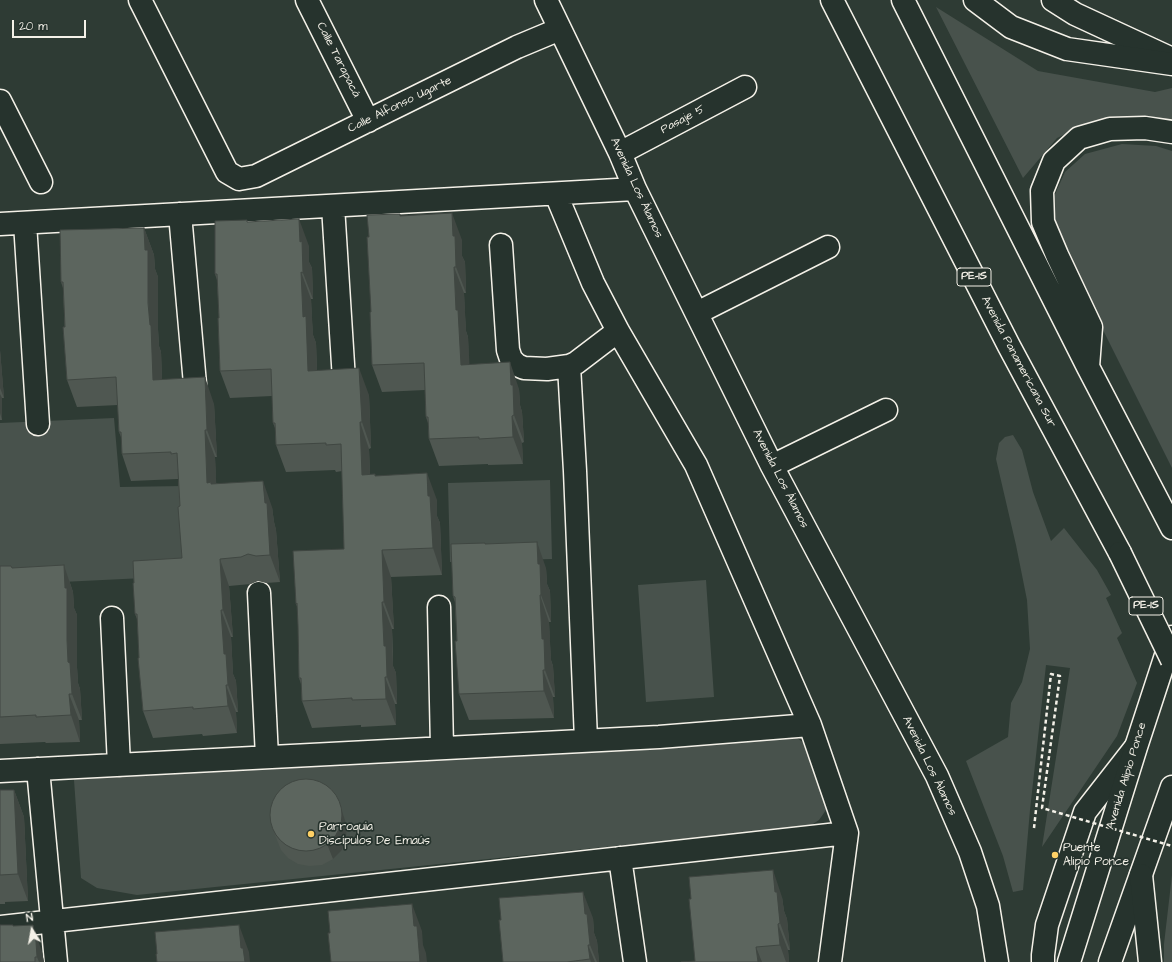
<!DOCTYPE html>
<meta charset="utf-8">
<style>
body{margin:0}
#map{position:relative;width:1172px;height:962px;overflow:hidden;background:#2e3b34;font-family:"Architects Daughter",sans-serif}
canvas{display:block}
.north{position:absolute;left:12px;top:910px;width:40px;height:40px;-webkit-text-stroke:3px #26332d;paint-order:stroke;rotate:349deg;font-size:11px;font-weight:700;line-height:16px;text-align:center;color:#f4f1e8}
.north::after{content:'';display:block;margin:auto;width:14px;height:18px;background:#f4f1e8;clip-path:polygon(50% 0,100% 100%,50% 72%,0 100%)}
.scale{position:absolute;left:12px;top:20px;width:74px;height:18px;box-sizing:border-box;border:2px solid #f4f1e8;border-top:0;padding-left:5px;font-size:12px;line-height:14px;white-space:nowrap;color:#f4f1e8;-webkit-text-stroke:3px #26332d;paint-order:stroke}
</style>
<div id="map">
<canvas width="1172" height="962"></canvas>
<div class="north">N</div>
<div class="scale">20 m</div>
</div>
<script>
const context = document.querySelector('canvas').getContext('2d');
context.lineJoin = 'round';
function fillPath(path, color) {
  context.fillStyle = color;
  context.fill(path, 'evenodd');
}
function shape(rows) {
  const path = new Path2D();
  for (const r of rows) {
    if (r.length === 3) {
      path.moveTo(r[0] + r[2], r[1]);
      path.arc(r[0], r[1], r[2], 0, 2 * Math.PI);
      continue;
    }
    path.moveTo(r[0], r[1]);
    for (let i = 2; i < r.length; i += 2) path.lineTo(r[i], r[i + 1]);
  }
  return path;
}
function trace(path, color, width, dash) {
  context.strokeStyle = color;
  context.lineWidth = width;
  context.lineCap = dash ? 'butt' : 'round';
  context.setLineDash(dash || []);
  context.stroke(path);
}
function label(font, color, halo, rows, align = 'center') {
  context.font = font + ' "Architects Daughter",sans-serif';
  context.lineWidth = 3.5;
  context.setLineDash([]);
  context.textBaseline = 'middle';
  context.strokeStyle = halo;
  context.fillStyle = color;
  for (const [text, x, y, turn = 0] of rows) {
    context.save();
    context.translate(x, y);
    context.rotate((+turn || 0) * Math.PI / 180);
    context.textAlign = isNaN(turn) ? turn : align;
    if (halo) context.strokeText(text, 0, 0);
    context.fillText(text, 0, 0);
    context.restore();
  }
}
fillPath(shape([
 [936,7,1038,71,1155,92,1172,88,1172,124,1079,128,1057,138,1023,178],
 [1122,144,1156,146,1172,151,1172,468,1057,238,1052,201,1065,172,1085,154],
 [114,418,120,487,183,486,185,576,0,585,0,423],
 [1013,435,1022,450,1033,492,1051,541,1064,528,1097,570,1111,595,1106,598,1122,633,1117,638,1137,683,1117,736,1042,847,1070,668,1046,665,1030,810,1023,890,1013,892,1003,856,966,761,1008,737,1011,703,1022,682,1030,649,1027,600,1016,545,996,459,999,443,1005,437],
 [550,480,552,559,450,562,448,483],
 [706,580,714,697,646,702,638,585],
 [784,735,796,737,805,744,826,798,826,810,819,820,810,826,137,895,97,888,81,878,74,780,75,777],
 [1172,875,1172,962,1164,962,1164,944]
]), '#48524c');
const minor = shape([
 [140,0,227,172,239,179,256,176,517,47,560,29],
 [307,0,368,121],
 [546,0,620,153,635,189,772,466,937,776,970,852,988,906,997,962],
 [1053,0,1075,14,1172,59],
 [0,101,41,182],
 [620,153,745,87],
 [556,194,593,283,618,331,696,465,810,725,847,833,830,962],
 [333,206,344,380],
 [180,214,195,384],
 [25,223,38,424],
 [0,224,635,189],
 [501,245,508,350,511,359,517,365,524,368,547,369,569,366,576,363,618,331],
 [697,313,828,247],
 [569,366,575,471,586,740],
 [772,466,886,410],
 [259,593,267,757],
 [439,607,442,748],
 [112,618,119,765],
 [38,769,56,962],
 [0,771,659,737,810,725],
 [620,858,635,962],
 [0,927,847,833],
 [1043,962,1043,955,1047,925,1085,812,1135,748]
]);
const major = shape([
 [1069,962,1136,747,1172,637],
 [1110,962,1172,787]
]);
const highway = shape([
 [832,0,1009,346,1120,553],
 [903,0,1088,367,1172,528],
 [975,0,1011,27,1067,49,1172,64],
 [1088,367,1091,327,1057,255,1043,222,1042,191,1054,161,1079,138,1110,129,1145,128,1172,132],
 [1141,875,1150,962]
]);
trace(minor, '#f4f1e8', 25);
trace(major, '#f4f1e8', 25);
trace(highway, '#f4f1e8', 25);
trace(minor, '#26332d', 22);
trace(major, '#26332d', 22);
trace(highway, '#26332d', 22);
const highwayBridge = shape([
 [1120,553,1172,660]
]);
trace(highwayBridge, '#f4f1e8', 25, []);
trace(shape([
 [1034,828,1051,674,1060,676,1042,808,1172,846]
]), '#f4f1e8', 2.5, [4, 3]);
trace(highwayBridge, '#26332d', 22);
fillPath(shape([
 [400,216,462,240,462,256,465,262,466,293,464,293,465,315,466,331,468,337,469,364,519,389,520,405,522,412,524,442,522,443,523,464,488,465,488,464,439,466,429,439,428,423,426,417,425,390,382,392,372,365,371,312],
 [247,220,247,222,309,246,309,262,312,268,313,299,311,299,312,321,313,335,316,343,317,370,369,395,371,448,369,449,370,474,437,500,437,516,440,523,442,575,391,577,394,629,392,629,393,651,393,666,396,673,397,704,395,704,396,725,361,727,361,725,312,728,302,701,301,684,299,678,298,609,296,604,344,549,342,471,336,472,335,470,286,472,276,445,275,428,273,423,272,396,230,398,220,371,219,318,217,280,215,274],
 [144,228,154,255,155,269,158,277,158,329,159,346,161,352,162,379,214,404,217,457,215,457,216,483,272,507,274,522,276,530,280,582,266,583,258,581,251,584,229,586,233,637,231,637,233,674,236,681,238,712,236,712,237,733,203,736,202,734,153,738,143,711,137,619,135,614,134,583,182,558,178,479,131,481,122,454,121,437,119,432,118,405,77,407,67,380,63,288,61,282],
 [0,350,4,398,2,398,2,420,0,420],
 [485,543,486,544,546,568,547,584,550,591,551,622,549,622,550,644,551,660,553,666,555,697,553,697,554,718,469,720,459,694,455,602,453,596],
 [64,565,73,592,74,608,77,615,77,667,78,683,80,689,82,720,79,720,80,742,46,743,45,742,0,744,0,566,11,566,12,568],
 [0,790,14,790,24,817,28,901,5,902,5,904,0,904],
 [338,799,347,826,346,839,342,850,333,859,322,865,309,866,298,864,288,858,281,850,271,825],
 [782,897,784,911,787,919,790,950,788,950,789,962,681,962,695,961],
 [593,918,594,933,597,941,599,962,503,962],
 [13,926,42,952,44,962,0,962]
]), '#4f5751');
fillPath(shape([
 [452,213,462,240,462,256,465,262,466,293,456,267,453,236],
 [299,219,309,246,309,262,312,268,313,299,303,273,300,242],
 [144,228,154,255,155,269,158,277,158,329,159,346,161,352,163,406,153,380],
 [454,267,464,293,466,331,468,337,471,391,461,365,456,310],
 [301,272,311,299,313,335,316,343,318,398,308,371,303,317],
 [0,350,4,398,0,388],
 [510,362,519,389,520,405,522,412,524,442,514,415,511,385],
 [359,368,369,395,371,448,362,422],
 [205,377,214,404,217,457,207,430],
 [0,394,2,398,2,420,0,413],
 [512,416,522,443,523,464,513,437],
 [360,422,369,449,371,502,362,475],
 [205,430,215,457,217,499,207,483],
 [427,473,437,500,437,516,440,523,442,575,433,548,428,496],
 [263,481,272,507,274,522,276,530,280,582,270,555],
 [537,542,546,568,547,584,550,591,551,622,541,595,538,564],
 [382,550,391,577,394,629,384,602],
 [220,559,229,586,233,637,223,610],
 [64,565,73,592,74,608,77,615,77,667,78,683,80,689,82,720,72,694,68,662],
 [540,595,549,622,551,660,553,666,555,697,545,670,542,639],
 [382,602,392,629,393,666,396,673,397,704,387,677,384,646],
 [221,610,231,637,233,674,236,681,238,712,228,685,224,654],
 [543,670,553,697,554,718,544,691],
 [385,677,395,704,396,725,386,699],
 [226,685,236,712,237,733,228,706],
 [69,694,79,720,80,742,71,715],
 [14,790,24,817,28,901,18,874],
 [338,799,347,826,346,839,342,850,333,859,327,844],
 [773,870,782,897,784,911,787,919,790,950,780,923,775,892],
 [583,892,593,918,594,933,597,941,599,962,597,962,590,945,585,914],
 [412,904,422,931,423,945,426,953,427,962,420,962,414,926],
 [778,924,788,950,789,962,786,962,780,945],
 [33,925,42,952,44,962,39,962,37,957],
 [239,925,249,952,250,962,245,962,241,948],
 [588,945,595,962,591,962,590,959],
 [756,947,762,962,758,962]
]), '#404742');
const building = shape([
 [452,213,453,236,455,236,456,267,454,267,455,288,456,310,458,310,461,365,510,362,511,385,513,385,514,415,512,416,513,437,479,439,479,437,429,439,428,417,426,417,424,363,372,365,370,312,371,312,367,237,369,237,367,215,400,214,400,216,452,213],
 [299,219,300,242,302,241,303,273,301,272,302,294,303,317,306,316,308,371,359,368,362,422,360,422,362,475,375,474,375,476,427,473,428,496,430,496,433,548,382,550,384,602,382,602,384,646,386,646,387,677,385,677,386,699,352,700,352,698,302,701,301,678,299,678,298,626,297,603,296,604,293,551,344,549,341,444,326,445,326,443,276,445,275,423,273,423,271,369,220,371,218,318,219,318,217,274,215,274,215,221,247,220,247,222,299,219],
 [144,228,145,250,148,250,148,303,150,325,151,325,153,380,205,377,207,430,205,430,207,483,211,482,211,484,263,481,265,503,267,503,270,555,256,556,248,554,241,557,220,559,223,610,221,610,224,654,226,654,228,685,226,685,228,706,193,709,193,707,143,711,138,658,139,658,137,614,135,614,133,583,134,583,133,561,182,558,178,507,180,506,177,453,171,454,171,452,122,454,121,432,119,432,116,377,67,380,63,327,65,327,63,282,61,282,60,230,144,228],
 [537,542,538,564,540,564,541,595,540,595,542,639,544,639,545,670,543,670,544,691,459,694,455,641,457,641,455,597,453,596,451,544,485,543,485,544,537,542],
 [64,565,65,588,67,588,67,640,68,662,70,663,72,694,69,694,71,715,36,717,36,715,0,717,0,566,11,566,12,568,64,565],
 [306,815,36],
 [0,790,14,790,18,874,0,875,0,790],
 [773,870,775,892,777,892,780,923,778,924,780,945,756,947,758,962,681,962,695,961,689,899,691,899,689,877,773,870],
 [583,892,585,914,587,914,590,945,588,945,590,959,567,962,503,962,499,920,501,920,499,898,583,892],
 [412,904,414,926,417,926,420,962,331,962,328,933,330,933,328,911,412,904],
 [0,925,13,925,13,926,33,925,36,942,37,957,35,957,35,962,0,962,0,925],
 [239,925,241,948,243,948,245,962,157,962,156,954,157,954,155,932,239,925]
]);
fillPath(building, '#5c655e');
trace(building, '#404742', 1);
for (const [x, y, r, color] of [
 [311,834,4,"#ffd166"],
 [1055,855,4,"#ffd166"]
]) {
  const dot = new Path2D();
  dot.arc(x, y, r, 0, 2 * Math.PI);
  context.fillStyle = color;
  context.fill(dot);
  trace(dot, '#26332d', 1.5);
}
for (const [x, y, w] of [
 [974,277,34],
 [1146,606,34]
]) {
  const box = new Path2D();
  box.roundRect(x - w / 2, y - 9, w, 18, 3);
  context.fillStyle = '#26332d';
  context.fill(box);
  trace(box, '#f4f1e8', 1);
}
label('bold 11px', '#f4f1e8', null, [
 ["PE-1S",974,277],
 ["PE-1S",1146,606]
]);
label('12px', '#f4f1e8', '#26332d', [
 ["Calle Tarapacá",338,60,63],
 ["Calle Alfonso Ugarte",400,105,-26],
 ["Pasaje 5",683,120,-28],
 ["Avenida Los Álamos",636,188,65],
 ["Avenida Panamericana Sur",1018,362,62],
 ["Avenida Los Álamos",780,479,63],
 ["Avenida Los Álamos",929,766,64],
 ["Avenida Alipio Ponce",1127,776,-73]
]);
label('12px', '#f4f1e8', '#26332d', [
 ["Parroquia",319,827],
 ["Discípulos De Emaús",319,841],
 ["Puente",1063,848],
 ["Alipio Ponce",1063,862]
], 'left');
</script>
